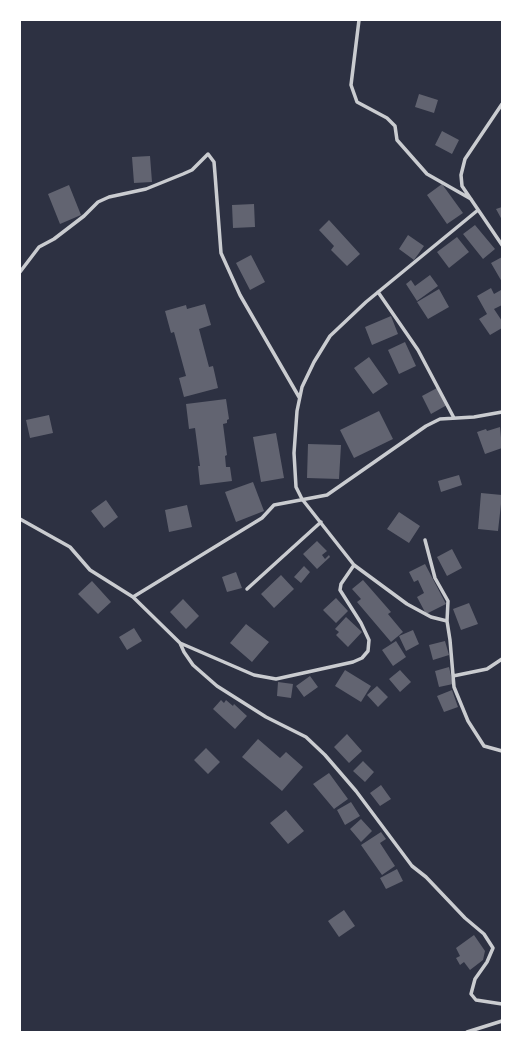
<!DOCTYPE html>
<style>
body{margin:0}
#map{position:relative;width:522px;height:1052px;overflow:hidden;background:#2d3142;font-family:"Asap Condensed",sans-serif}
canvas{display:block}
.frame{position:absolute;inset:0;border:21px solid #fff;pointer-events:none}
</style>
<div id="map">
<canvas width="522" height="1052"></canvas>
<div class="frame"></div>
</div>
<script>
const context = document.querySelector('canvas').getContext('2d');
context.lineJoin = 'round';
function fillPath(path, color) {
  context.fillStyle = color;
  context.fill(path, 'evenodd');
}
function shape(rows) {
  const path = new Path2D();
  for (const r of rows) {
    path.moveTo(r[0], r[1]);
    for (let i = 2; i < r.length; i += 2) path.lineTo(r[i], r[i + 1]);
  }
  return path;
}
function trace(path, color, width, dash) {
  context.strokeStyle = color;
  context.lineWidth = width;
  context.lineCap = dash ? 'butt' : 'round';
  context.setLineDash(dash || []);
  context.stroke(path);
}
fillPath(shape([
 [419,94,438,100,434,113,415,107],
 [442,131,459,140,452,154,435,145],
 [150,156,152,182,134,183,132,157],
 [442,184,463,213,447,224,427,195],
 [69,185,81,215,60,224,48,194],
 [254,204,255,227,233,228,232,205],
 [502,207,502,220,496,209],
 [329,220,360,254,347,266,331,250,334,246,319,230],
 [475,225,495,249,483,259,463,234],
 [408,235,424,246,414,260,399,249],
 [457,237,469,252,449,268,437,252],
 [251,255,265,282,250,290,236,263],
 [502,257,502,282,491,263],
 [430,275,438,286,417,301,406,284,411,280,415,286],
 [491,288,494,294,501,290,502,292,502,305,494,309,502,321,502,328,490,335,479,319,487,314,477,296],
 [439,289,449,307,428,319,417,302],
 [205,304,211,325,199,329,209,367,213,366,218,388,184,397,179,378,186,376,174,332,171,333,165,311,186,305,187,309],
 [391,316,398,334,372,345,365,327],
 [405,342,416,366,399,374,388,350],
 [369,357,388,384,373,394,354,368],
 [437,388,447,405,431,414,422,396],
 [226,399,229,419,227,420,227,423,223,424,227,455,225,456,226,467,230,467,232,481,200,485,198,466,200,466,195,428,189,429,186,404],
 [379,411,393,439,354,458,340,430],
 [49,415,53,433,30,438,26,420],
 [500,427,502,448,485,454,477,432,486,429,487,431],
 [276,433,284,478,261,482,253,437],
 [308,444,341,445,339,479,307,478],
 [459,475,462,485,441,492,438,481],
 [253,482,264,511,236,522,225,492],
 [481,493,502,495,498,531,478,529],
 [106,500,118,517,104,528,91,511],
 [187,505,192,527,169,532,165,510],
 [399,512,420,526,409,543,387,529],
 [317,541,327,551,322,555,325,559,329,555,330,557,317,569,303,554],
 [452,549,462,568,447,576,437,557],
 [425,564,446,604,426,614,417,597,424,593,418,580,414,582,409,572],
 [304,566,310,572,301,583,294,577],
 [236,572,242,588,227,592,222,577],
 [281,575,294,589,274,608,261,594],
 [363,580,391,612,388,614,403,632,391,642,357,602,361,599,352,589],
 [92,581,111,602,98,614,78,594],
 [336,598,348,611,336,623,323,610],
 [183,599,199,616,186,629,170,612],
 [469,603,478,624,461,630,453,609],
 [346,617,362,632,348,647,336,635,339,632,335,629],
 [246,624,269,642,252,662,230,643],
 [134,628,142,641,127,650,119,637],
 [413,630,419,644,406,651,399,636],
 [396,641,406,657,393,666,382,650],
 [445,641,449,655,433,660,429,645],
 [449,667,453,684,439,687,435,671],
 [345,670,371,686,361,702,335,686],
 [400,670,411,682,400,692,389,679],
 [310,676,318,687,304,697,296,686],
 [278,682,293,684,291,698,277,696],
 [377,686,388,697,378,707,367,695],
 [452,690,458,707,444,712,437,696],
 [221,700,224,703,226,700,233,706,234,704,247,716,235,729,213,709],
 [347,734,362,751,349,763,334,747],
 [258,739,280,758,286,752,303,767,282,791,242,757],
 [206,748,220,762,208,774,194,760],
 [363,761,374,772,365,782,353,771],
 [329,773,348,799,334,809,313,784],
 [381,785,391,799,380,806,370,793],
 [351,802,360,816,345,825,337,810],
 [286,810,304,831,288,844,270,823],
 [361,819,372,831,361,842,350,829],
 [381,832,386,839,380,843,395,866,382,875,361,845],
 [397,869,403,881,386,889,380,878],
 [344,910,355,926,339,937,328,921],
 [474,935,485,951,483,960,470,970,464,962,460,965,456,958,460,956,456,948]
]), '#626471');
trace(shape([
 [359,20,351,85,357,102,387,118,395,126,397,140,427,174,471,199],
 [502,104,465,159,461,175,462,186,502,245],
 [20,272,39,247,54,239,84,216,98,202,109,197,146,189,183,174,192,170,208,154,214,162,215,174,221,253,240,295,299,397],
 [378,292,418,350,454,418],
 [20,519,70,547,90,570,133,597,180,643,254,675,276,679,353,662,362,658,368,651,369,640,361,623,340,590,341,584,354,565],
 [425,540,435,578,448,601,447,621,450,640,454,687,468,721,484,746,502,751],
 [247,589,321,522],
 [133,597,262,518,274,505,327,495,426,426,440,419,474,417,502,412],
 [447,621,431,617,407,604,354,565,302,499,296,487,294,453,297,411,302,387,314,362,330,336,366,302,478,210],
 [180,643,184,652,193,665,217,686,266,717,306,737,325,755,356,791,412,866,426,877,465,918,484,934,493,948,487,962,475,979,471,994,476,1000,502,1004],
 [453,676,487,669,502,659],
 [467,1032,502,1021]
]), '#caccd0', 3.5);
</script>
